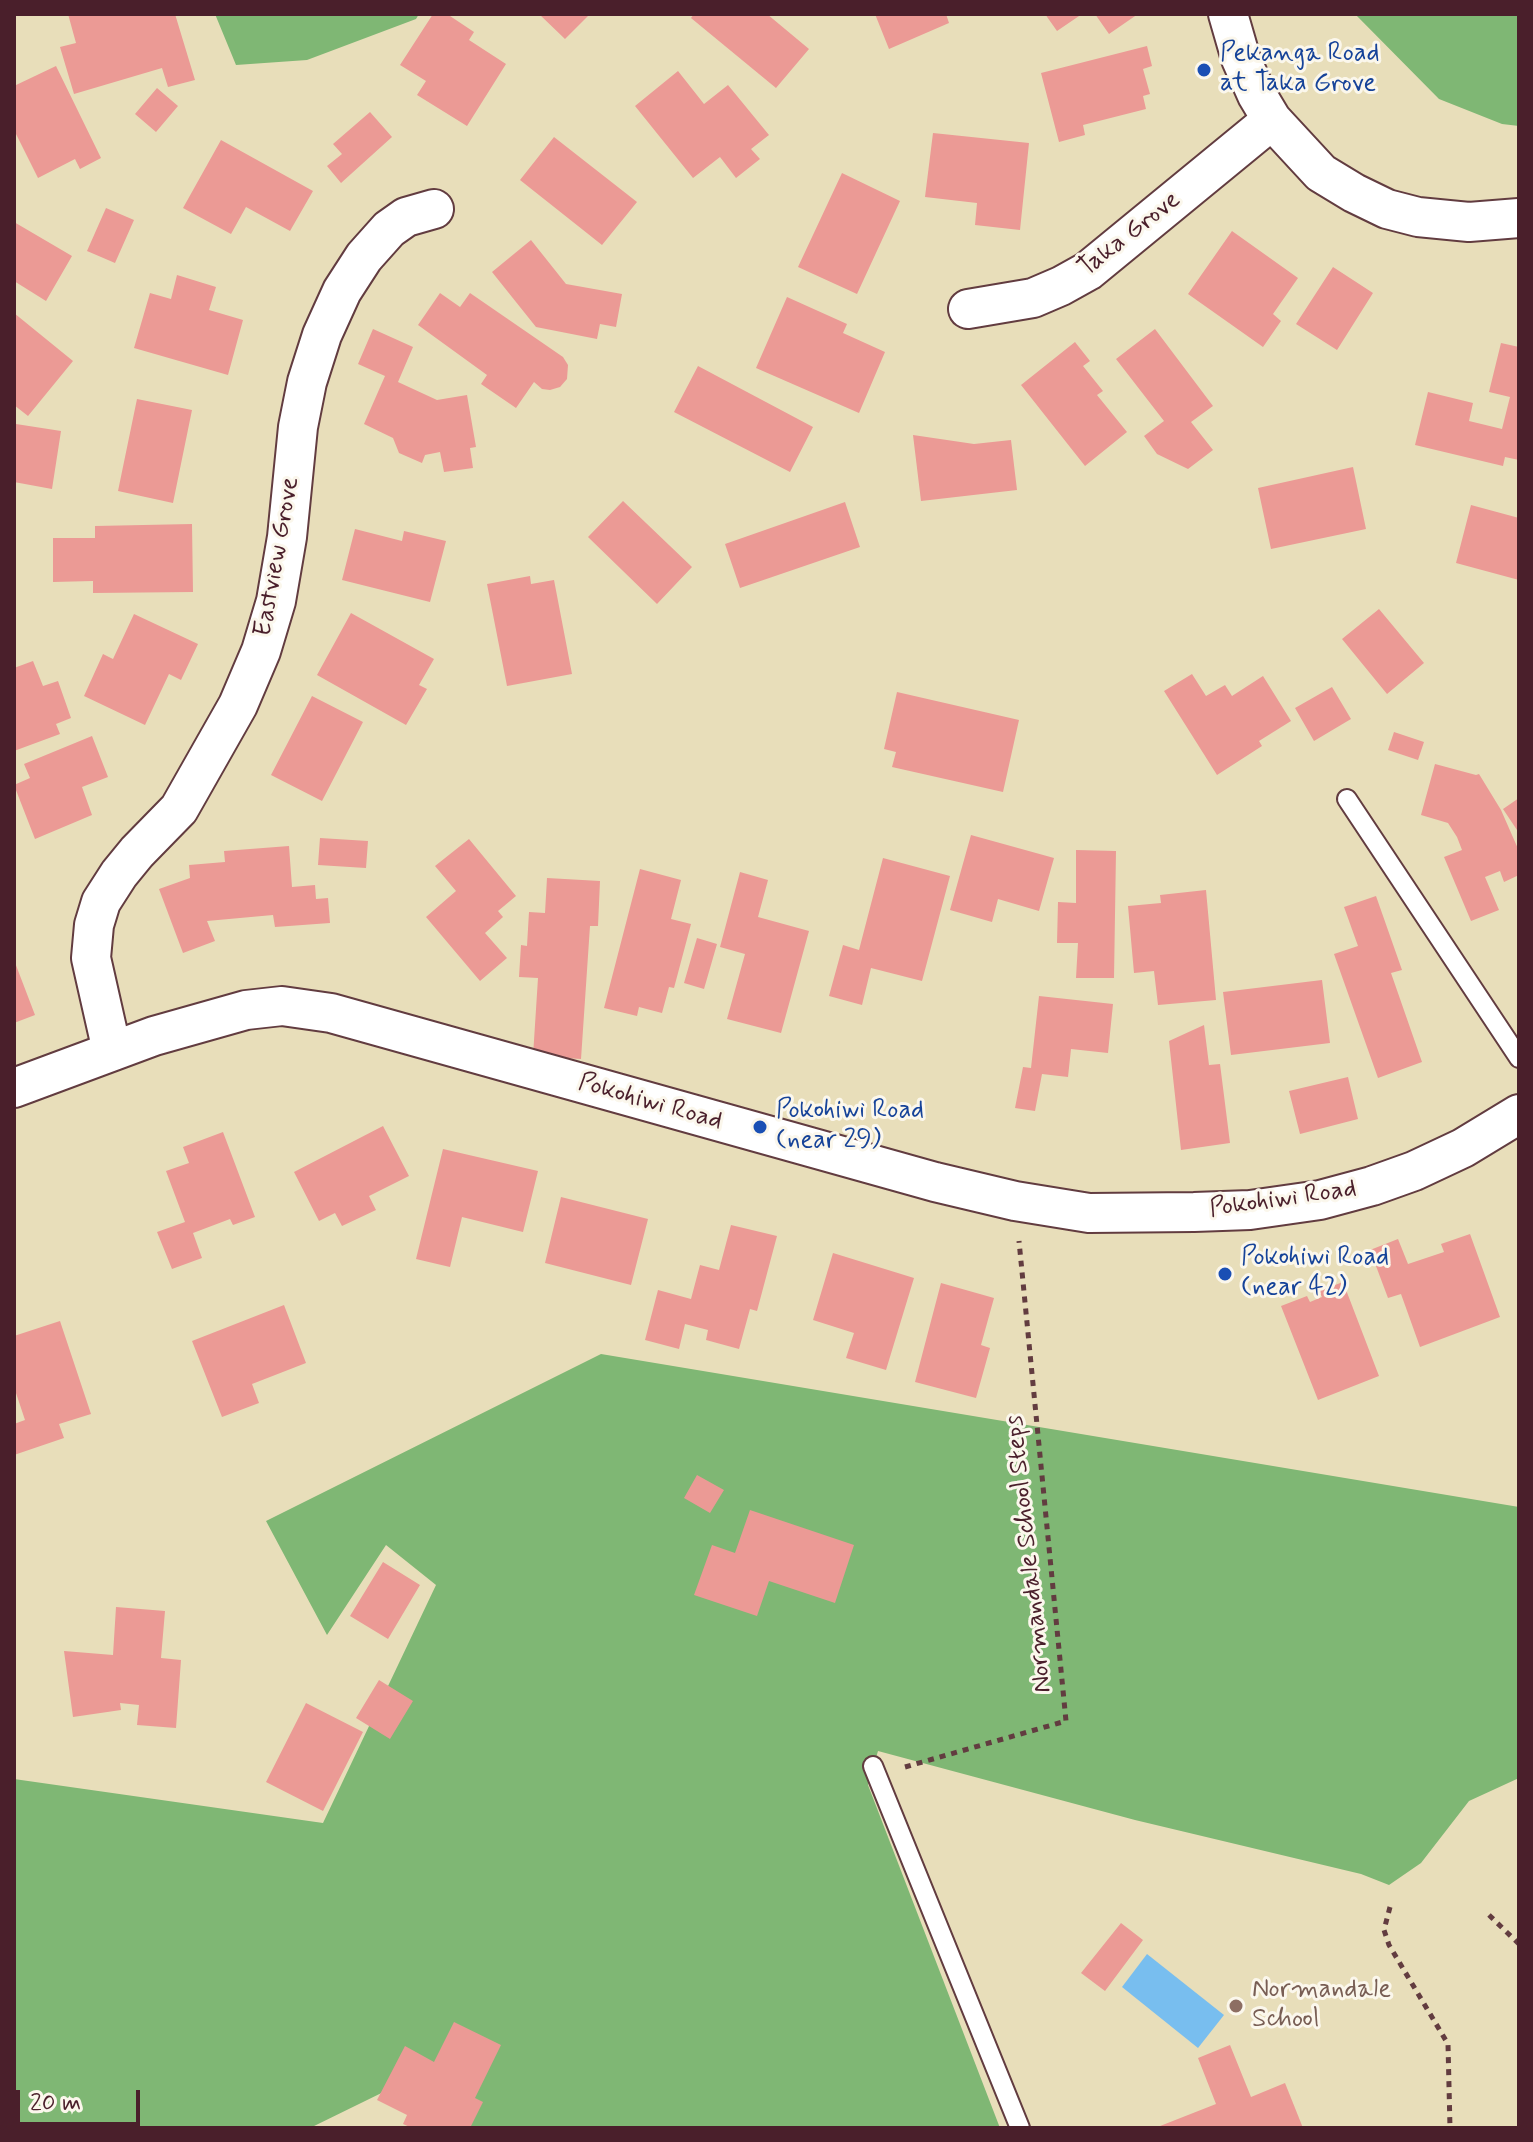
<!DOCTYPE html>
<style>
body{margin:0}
#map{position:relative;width:1533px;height:2142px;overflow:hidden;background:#e8deba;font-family:Mynerve,sans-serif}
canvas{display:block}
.frame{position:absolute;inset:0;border:16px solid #4a1f2b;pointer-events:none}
.scale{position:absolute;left:16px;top:2090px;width:124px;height:36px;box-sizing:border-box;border:4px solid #4a1f2b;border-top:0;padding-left:10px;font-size:24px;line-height:28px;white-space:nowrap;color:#4a1f2b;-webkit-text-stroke:6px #fbf7ec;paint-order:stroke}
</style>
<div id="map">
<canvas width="1533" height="2142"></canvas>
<div class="frame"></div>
<div class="scale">20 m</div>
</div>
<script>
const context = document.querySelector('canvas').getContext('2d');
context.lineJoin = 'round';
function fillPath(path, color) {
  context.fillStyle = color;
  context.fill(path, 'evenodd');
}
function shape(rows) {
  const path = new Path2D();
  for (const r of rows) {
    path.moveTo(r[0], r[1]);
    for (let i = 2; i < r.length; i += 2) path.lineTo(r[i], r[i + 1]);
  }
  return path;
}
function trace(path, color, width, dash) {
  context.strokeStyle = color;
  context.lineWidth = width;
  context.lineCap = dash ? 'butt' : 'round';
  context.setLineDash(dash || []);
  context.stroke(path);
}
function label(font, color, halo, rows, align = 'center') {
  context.font = font + ' Mynerve,sans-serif';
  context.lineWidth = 6;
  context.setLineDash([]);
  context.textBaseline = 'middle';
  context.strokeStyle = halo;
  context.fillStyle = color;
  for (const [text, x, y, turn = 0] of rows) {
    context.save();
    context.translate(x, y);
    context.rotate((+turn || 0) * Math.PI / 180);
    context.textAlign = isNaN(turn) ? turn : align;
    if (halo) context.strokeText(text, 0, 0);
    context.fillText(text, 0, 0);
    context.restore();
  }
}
fillPath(shape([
 [215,14,419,14,416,19,307,60,236,65],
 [1355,14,1519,14,1519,126,1502,124,1439,99],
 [601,1354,1519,1507,1519,1778,1469,1801,1421,1863,1389,1885,1361,1874,1135,1820,878,1751,868,1785,1000,2128,431,2128,408,2080,310,2128,14,2128,14,1779,323,1823,436,1585,386,1545,327,1635,266,1521]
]), '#7fb774');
fillPath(shape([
 [1147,1954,1224,2015,1198,2048,1122,1987]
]), '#78beef');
fillPath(shape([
 [68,14,175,14,195,80,168,87,162,68,74,94,60,47,76,43],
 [433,14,447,14,474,32,469,40,506,64,467,126,417,95,426,81,400,65],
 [539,14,590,14,565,39],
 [694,14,767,14,809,49,776,88,691,18],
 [875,14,946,14,949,23,889,49],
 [1045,14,1082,14,1057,31],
 [1095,14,1138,14,1109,34],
 [1147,46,1152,66,1143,69,1150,94,1143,96,1146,109,1083,125,1085,135,1059,142,1041,73],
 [56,66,101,158,80,169,75,159,38,178,14,130,14,86],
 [678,71,704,104,728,85,769,135,751,149,760,159,736,178,720,157,693,178,635,106],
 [157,88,178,106,156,132,135,114],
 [370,112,392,137,341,183,327,166,342,154,333,144],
 [933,133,1029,143,1020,230,975,225,977,203,925,197],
 [554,137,637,202,602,245,520,180],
 [221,140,313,191,290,231,246,207,231,234,183,208],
 [842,173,900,201,857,294,798,267],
 [106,208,134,220,115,263,87,251],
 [14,222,72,256,46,301,14,281],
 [1232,231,1298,278,1273,314,1281,321,1263,347,1188,294],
 [531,240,566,284,622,294,616,327,600,324,597,339,536,327,492,272],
 [1333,267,1373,293,1337,350,1296,324],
 [177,275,216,287,209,310,243,320,228,375,134,348,150,293,171,299],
 [440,293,460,307,470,293,563,357,568,365,567,379,560,387,550,390,542,389,534,382,516,408,481,384,487,375,418,325],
 [787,297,847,324,843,333,885,352,859,413,756,368],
 [14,313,73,361,28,416,14,405],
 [373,329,413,347,398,382,437,400,467,395,476,447,470,448,473,468,444,472,440,452,425,455,422,463,399,453,393,438,364,424,385,376,358,364],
 [1155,329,1213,406,1191,422,1213,450,1188,469,1157,454,1144,436,1164,421,1116,359],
 [1075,342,1090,361,1083,366,1103,391,1097,395,1127,432,1085,466,1021,385],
 [1501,343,1519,347,1519,460,1505,457,1503,466,1415,445,1428,392,1473,403,1469,421,1502,429,1510,397,1489,392],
 [698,366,813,427,790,472,674,412],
 [137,399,192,410,173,503,118,491],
 [16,424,61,431,52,489,14,482,14,436],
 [913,435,974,444,1011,440,1017,490,921,501],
 [1353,467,1366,529,1271,549,1258,488],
 [623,501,692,567,657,604,588,537],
 [845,502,860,547,740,588,725,544],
 [1471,505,1519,518,1519,580,1456,563],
 [192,524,193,592,93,593,93,581,53,582,53,538,95,538,95,526],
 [355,529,402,541,404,531,446,541,430,602,342,580],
 [530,576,531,584,554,580,572,674,507,686,487,584],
 [1379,609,1424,663,1387,694,1342,639],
 [351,613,434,659,419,685,427,689,406,725,317,675],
 [134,614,198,644,181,680,169,674,145,725,84,696,103,654,113,659],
 [33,661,43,686,58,681,71,718,56,724,60,734,14,751,14,668],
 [1192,674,1206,696,1225,685,1232,696,1263,676,1291,721,1259,741,1262,746,1217,775,1164,691],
 [1332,687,1351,719,1314,741,1295,708],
 [897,692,1019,720,1003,792,892,767,896,752,884,749],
 [312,696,363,722,322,801,271,775],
 [1394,732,1424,742,1418,760,1388,750],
 [92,736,108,777,82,787,92,815,35,839,14,785,30,778,24,764],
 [1435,764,1476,775,1479,774,1501,810,1519,851,1519,875,1504,882,1500,871,1485,877,1499,910,1471,921,1444,857,1462,850,1457,837,1448,823,1421,815],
 [1519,798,1519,833,1503,809],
 [971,835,1054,858,1039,911,998,899,992,922,950,910],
 [320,838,368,841,366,868,318,865],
 [469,839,516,896,498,911,503,917,485,933,507,958,480,981,426,917,456,891,435,866],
 [289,846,292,887,315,885,316,899,328,898,330,923,275,927,273,915,207,921,215,941,183,953,159,889,190,878,189,865,225,862,224,851],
 [1076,850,1116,851,1114,978,1076,978,1078,943,1057,943,1058,902,1076,903],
 [883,858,950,876,922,981,871,968,862,1005,829,996,843,945,859,950],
 [640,869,681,880,671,919,691,924,674,988,669,987,662,1013,639,1007,637,1016,604,1008],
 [740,872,768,880,758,917,809,931,781,1033,727,1019,745,954,720,947],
 [547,878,600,881,598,926,590,926,581,1059,533,1056,538,978,519,977,521,945,527,946,529,912,545,913],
 [1206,890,1216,1000,1158,1005,1154,971,1134,973,1128,906,1161,903,1160,895],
 [1376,896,1402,970,1391,973,1422,1062,1378,1078,1334,954,1358,946,1344,907],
 [697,938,717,944,704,989,684,983],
 [14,960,35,1015,14,1023],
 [1322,980,1330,1043,1231,1055,1223,992],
 [1039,996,1113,1004,1108,1053,1071,1049,1068,1077,1042,1074,1035,1111,1015,1108,1023,1067,1031,1068],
 [1204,1025,1209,1065,1220,1064,1230,1143,1181,1150,1169,1041],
 [1348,1077,1358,1119,1300,1134,1289,1091],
 [383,1126,409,1176,369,1196,376,1210,342,1226,335,1213,319,1221,294,1172],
 [223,1132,255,1217,233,1225,230,1219,193,1233,202,1258,172,1269,157,1232,185,1222,166,1171,189,1163,183,1147],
 [443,1149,538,1171,523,1232,462,1217,450,1267,416,1259],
 [561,1197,648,1219,631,1285,545,1263],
 [731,1225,777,1236,757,1311,750,1309,739,1349,706,1340,708,1330,685,1324,679,1349,645,1340,658,1290,691,1299,700,1265,719,1270],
 [1470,1234,1500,1317,1420,1347,1401,1294,1388,1298,1370,1250,1398,1239,1408,1264,1444,1252,1441,1244],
 [833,1253,914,1278,886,1370,846,1358,854,1333,813,1320],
 [1343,1282,1379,1376,1318,1400,1281,1306,1307,1296,1310,1302,1322,1297,1319,1291],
 [941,1283,994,1298,981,1345,990,1348,976,1398,915,1382],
 [284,1305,306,1363,252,1384,259,1403,222,1417,192,1341],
 [60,1321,91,1414,59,1424,64,1438,14,1455,14,1424,25,1420,14,1387,14,1336],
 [697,1475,724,1490,710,1513,684,1498],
 [750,1510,854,1545,835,1603,769,1581,757,1616,694,1595,712,1545,735,1553],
 [383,1562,420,1585,388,1639,350,1616],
 [116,1607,165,1611,161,1658,181,1660,176,1728,137,1725,139,1705,120,1703,121,1710,73,1717,64,1651,113,1655],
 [379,1680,413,1701,390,1739,356,1718],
 [306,1703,363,1732,323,1811,266,1782],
 [1121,1923,1143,1940,1105,1991,1081,1973],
 [454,2022,501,2045,475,2098,483,2102,470,2128,412,2128,403,2124,407,2115,377,2100,405,2046,434,2062],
 [1230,2045,1251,2097,1285,2083,1303,2128,1155,2128,1216,2104,1198,2058]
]), '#eb9a95');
const lane = shape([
 [1347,799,1519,1058],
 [873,1766,1020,2128]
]);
const street = shape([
 [1228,14,1241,59,1257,95,1272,120,1321,173,1354,193,1387,209,1418,217,1469,222,1519,218],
 [968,309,1033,298,1061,286,1088,271,1272,120],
 [112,1051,91,958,94,925,101,902,119,874,137,852,179,809,238,705,261,651,276,601,287,537,298,427,307,382,322,335,342,291,364,257,389,229,406,217,434,209],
 [14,1088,154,1036,246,1010,282,1006,331,1013,935,1182,1015,1201,1089,1213,1194,1212,1250,1210,1320,1200,1372,1186,1414,1171,1463,1148,1519,1114]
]);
trace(lane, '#623c40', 22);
trace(street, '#623c40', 42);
trace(shape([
 [905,1767,1066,1721,1019,1241],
 [1390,1907,1384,1930,1389,1945,1448,2044,1450,2128],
 [1489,1915,1519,1944]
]), '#623c40', 5, [6, 6]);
trace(lane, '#fff', 18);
trace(street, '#fff', 38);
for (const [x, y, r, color] of [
 [1204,70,8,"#1a4fb4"],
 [760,1127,8,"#1a4fb4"],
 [1225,1274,8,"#1a4fb4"],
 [1236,2006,8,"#8d6e63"]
]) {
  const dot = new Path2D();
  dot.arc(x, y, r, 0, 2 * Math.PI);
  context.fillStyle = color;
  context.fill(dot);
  trace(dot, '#fbf7ec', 3);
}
label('26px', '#164399', '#fbf7ec', [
 ["Pekanga Road",1220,55],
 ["at Taka Grove",1220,85],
 ["Pokohiwi Road",776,1112],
 ["(near 29)",776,1142],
 ["Pokohiwi Road",1241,1259],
 ["(near 42)",1241,1289]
], 'left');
label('26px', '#4a1f2b', '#fbf7ec', [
 ["Taka Grove",1130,235,-38],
 ["Eastview Grove",278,557,-80],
 ["Pokohiwi Road",650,1103,16],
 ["Pokohiwi Road",1283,1200,-8],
 ["Normandale School Steps",1030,1554,-96]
]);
label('26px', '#785e54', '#fbf7ec', [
 ["Normandale",1252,1991],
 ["School",1252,2021]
], 'left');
</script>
